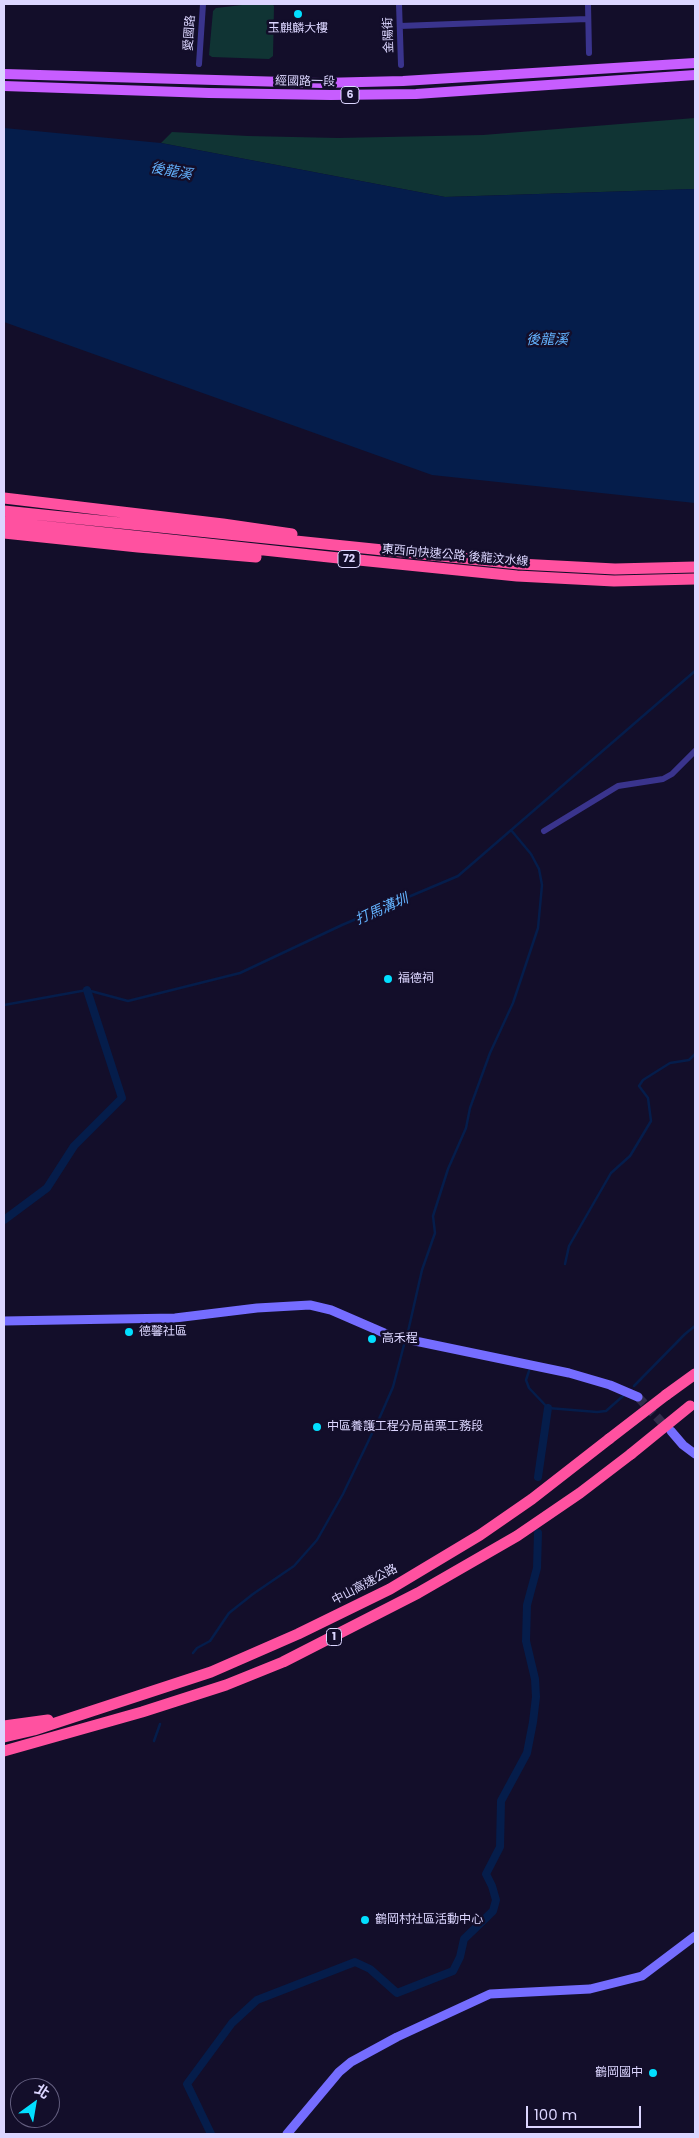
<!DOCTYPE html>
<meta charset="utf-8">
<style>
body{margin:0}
#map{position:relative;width:699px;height:2138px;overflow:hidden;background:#130e2a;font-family:Poppins,"Noto Sans TC",sans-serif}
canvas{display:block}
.frame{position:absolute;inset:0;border:5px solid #dcd6ff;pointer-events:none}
.north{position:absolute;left:10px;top:2078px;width:50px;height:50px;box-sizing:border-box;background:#130e2a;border:1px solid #635e7f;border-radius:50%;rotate:32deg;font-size:14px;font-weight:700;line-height:20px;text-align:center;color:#dcd6ff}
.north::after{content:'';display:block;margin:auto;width:18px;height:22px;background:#02dfff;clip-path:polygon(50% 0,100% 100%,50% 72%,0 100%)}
.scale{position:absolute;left:526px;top:2106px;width:115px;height:22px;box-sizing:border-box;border:2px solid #dcd6ff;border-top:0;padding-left:6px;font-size:15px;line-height:18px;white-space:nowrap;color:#dcd6ff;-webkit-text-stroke:4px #130e2a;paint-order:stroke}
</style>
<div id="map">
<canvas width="699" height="2138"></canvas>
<div class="frame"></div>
<div class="north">北</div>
<div class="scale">100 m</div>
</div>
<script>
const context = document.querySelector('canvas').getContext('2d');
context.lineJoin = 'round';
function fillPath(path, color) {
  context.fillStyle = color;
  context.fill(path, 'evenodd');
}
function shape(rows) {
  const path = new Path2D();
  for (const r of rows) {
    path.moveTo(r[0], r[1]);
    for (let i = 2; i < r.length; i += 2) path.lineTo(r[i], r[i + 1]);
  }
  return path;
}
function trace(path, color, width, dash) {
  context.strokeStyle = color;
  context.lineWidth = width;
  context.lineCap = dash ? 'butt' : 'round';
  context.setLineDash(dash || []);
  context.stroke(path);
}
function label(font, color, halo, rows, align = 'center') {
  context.font = font + ' Poppins,"Noto Sans TC",sans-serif';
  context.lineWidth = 5;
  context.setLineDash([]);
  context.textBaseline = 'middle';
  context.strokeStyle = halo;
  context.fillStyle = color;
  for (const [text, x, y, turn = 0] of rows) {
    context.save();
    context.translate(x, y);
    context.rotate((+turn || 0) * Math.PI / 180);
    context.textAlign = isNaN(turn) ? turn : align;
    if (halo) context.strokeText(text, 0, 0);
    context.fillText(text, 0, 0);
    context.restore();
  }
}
fillPath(shape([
 [251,4,272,4,274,6,273,56,269,59,212,57,209,55,213,11,216,8],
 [695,118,695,189,445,197,161,143,172,132,248,136,338,138,483,135]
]), '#103434');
fillPath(shape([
 [4,128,161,143,445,197,695,189,695,503,432,475,4,322]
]), '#051d4b');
trace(shape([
 [4,1005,87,990,128,1001,240,973,342,925,458,876,695,671],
 [565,1264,569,1246,611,1173,630,1156,651,1121,648,1098,639,1086,643,1080,670,1063,689,1060,695,1054],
 [407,1336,422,1270,435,1233,433,1216,448,1169,466,1128,470,1108,490,1053,513,1003,538,928,542,885,539,869,531,854,511,830],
 [529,1371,526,1380,529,1388,548,1408,597,1412,606,1411,623,1396],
 [634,1386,685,1334,695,1326],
 [193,1653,197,1648,210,1641,229,1613,253,1594,294,1566,317,1540,343,1494,379,1419,393,1387,405,1341],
 [154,1741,160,1724]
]), '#051d4b', 2.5);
trace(shape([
 [4,1220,47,1188,74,1146,122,1098,87,990],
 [538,1477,548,1408],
 [211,2134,187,2084,232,2023,257,2000,355,1962,370,1969,397,1993,453,1971,460,1957,464,1939,493,1911,496,1900,492,1886,486,1874,500,1847,501,1801,527,1753,533,1722,536,1697,535,1679,526,1641,527,1605,537,1568,538,1533]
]), '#051d4b', 8);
trace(shape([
 [638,1397,669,1430]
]), '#312c4a', 9, [9, 4.5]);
trace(shape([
 [399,4,401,65],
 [588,4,589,53],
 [400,26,587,19],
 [199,64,203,4],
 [544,831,618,786,663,779,672,774,695,751]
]), '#3a348d', 6);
trace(shape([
 [4,1321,175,1318,257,1308,310,1305,331,1310,391,1336,569,1373,610,1385,638,1397],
 [671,1431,683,1445,695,1454],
 [287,2134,339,2072,351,2062,397,2037,490,1994,590,1989,642,1976,695,1936]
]), '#756dff', 9);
trace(shape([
 [4,74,321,83,403,81,695,63],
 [4,86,209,93,331,95,416,94,695,75]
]), '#c75dff', 10);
trace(shape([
 [4,498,223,524,292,534],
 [4,511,519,564,615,569,695,567],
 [4,522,329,557,517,576,614,581,695,579],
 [4,533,138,547,256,557],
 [666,1395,695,1374],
 [4,1726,48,1720],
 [4,1737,34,1730,211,1672,298,1634,390,1589,480,1535,532,1499,609,1439],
 [4,1751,142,1712,226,1685,283,1662,418,1593,517,1536,580,1493,631,1454]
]), '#ff51a0', 11);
trace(shape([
 [609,1439,666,1395],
 [631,1454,690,1406]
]), '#ff51a0', 11);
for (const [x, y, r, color] of [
 [298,14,5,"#02dfff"],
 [388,979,5,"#02dfff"],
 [129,1332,5,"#02dfff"],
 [372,1339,5,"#02dfff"],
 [317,1427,5,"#02dfff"],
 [365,1920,5,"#02dfff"],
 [653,2073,5,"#02dfff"]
]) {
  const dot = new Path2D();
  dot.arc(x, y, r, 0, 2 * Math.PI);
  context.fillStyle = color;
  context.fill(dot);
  trace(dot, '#130e2a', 2);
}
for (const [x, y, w] of [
 [350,95,18],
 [349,559,22],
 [334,1637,15]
]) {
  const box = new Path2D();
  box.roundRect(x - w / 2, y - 8.5, w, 17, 4);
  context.fillStyle = '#130e2a';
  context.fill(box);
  trace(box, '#dcd6ff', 1);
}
label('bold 11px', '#dcd6ff', null, [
 ["6",350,95],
 ["72",349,559],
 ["1",334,1637]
]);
label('12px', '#dcd6ff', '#130e2a', [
 ["玉麒麟大樓",298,29,"center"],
 ["福德祠",398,979],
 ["德馨社區",139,1332],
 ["高禾程",382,1339],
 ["中區養護工程分局苗栗工務段",327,1427],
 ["鶴岡村社區活動中心",375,1920],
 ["鶴岡國中",643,2073,"right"]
], 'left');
label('12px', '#dcd6ff', '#130e2a', [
 ["愛國路",190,33,-86],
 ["金陽街",389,35,-92],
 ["經國路一段",305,82,1],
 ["東西向快速公路 後龍汶水線",455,556,5],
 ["中山高速公路",365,1585,-28]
]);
label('italic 14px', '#64b3ff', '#130e2a', [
 ["後龍溪",171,172,10],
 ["後龍溪",547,340],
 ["打馬溝圳",382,910,-24]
]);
</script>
